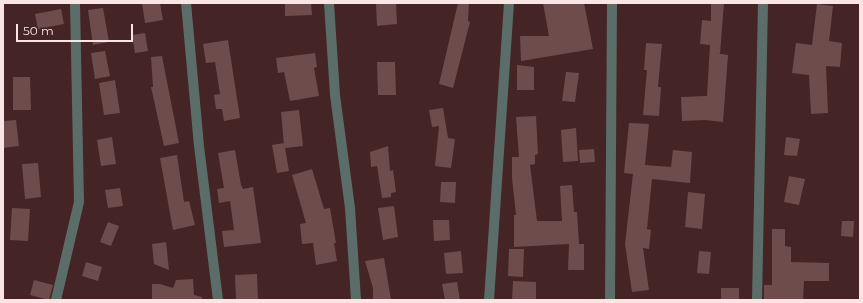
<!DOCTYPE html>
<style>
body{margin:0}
#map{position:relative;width:863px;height:303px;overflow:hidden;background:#442425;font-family:Montserrat,sans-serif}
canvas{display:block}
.frame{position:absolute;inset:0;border:4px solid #fbe5e4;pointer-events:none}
.scale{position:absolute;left:16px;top:24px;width:117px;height:18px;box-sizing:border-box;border:2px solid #fbe5e4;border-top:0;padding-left:5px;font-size:12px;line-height:14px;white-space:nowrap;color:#fbe5e4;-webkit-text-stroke:3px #442425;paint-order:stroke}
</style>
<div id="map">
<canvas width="863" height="303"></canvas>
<div class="frame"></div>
<div class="scale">50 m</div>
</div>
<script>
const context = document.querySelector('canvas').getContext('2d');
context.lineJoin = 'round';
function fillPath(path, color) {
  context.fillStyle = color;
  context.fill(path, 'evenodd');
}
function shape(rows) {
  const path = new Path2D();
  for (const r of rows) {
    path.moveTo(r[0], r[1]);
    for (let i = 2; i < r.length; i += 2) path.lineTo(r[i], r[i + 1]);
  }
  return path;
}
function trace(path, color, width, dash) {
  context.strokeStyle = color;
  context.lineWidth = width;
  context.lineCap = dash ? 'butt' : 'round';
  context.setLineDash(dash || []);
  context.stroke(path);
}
fillPath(shape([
 [142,3,160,3,163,20,145,23],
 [285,3,311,3,312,15,285,16],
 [376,3,396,3,397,24,377,26],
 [458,3,469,3,468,21,470,22,453,88,439,84],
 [543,3,584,3,593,49,521,61,520,36,549,36],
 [711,3,724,3,720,54,715,53,728,55,723,122,705,120,682,121,681,97,707,96,710,45,700,44,702,20,711,21],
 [817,4,833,6,829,41,842,43,840,67,826,66,828,113,811,114,809,75,792,73,796,43,812,45],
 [103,8,109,42,93,45,88,10],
 [61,9,64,24,38,29,35,14],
 [145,33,148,51,135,53,132,35],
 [228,40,240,118,224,121,222,109,216,109,214,95,220,94,215,62,206,63,203,44],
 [646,43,662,44,658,87,661,87,659,116,643,115,647,70,644,70],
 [105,51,110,76,95,79,91,53],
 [315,53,317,67,314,68,319,96,290,101,284,72,278,73,276,58],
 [162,56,179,143,164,146,151,87,153,87,151,57],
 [377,62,395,62,396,95,378,95],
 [517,65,534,67,534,90,517,90],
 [566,72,579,73,575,102,562,101],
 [13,77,30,77,31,110,13,110],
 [115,80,120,113,104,115,99,83],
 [443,108,448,138,455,139,451,168,435,166,439,126,432,127,429,110],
 [299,110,303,146,285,148,289,171,277,173,272,145,284,143,284,146,281,112],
 [536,116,538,154,535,155,535,164,530,165,537,221,562,221,560,186,572,185,574,212,577,212,579,244,572,244,584,244,584,270,568,270,569,244,514,247,514,215,516,215,512,178,512,157,519,157,516,117],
 [16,120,19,146,3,148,3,121],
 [629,123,649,124,645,165,671,167,673,150,692,152,690,183,652,179,647,229,651,230,649,249,643,248,649,290,632,292,625,244,633,174,624,173],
 [576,128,578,161,563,162,561,130],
 [112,137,116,164,101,166,97,140],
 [786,137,800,139,797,156,784,155],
 [388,146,390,171,393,170,396,192,391,193,391,197,382,198,377,166,371,167,370,152],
 [594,149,595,162,580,163,579,150],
 [235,150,241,185,243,189,253,187,261,243,224,247,222,231,234,230,230,201,219,203,217,189,224,188,218,153],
 [177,155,184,202,189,201,195,225,173,230,160,158],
 [38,163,41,197,25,199,22,164],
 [312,169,324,209,330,208,336,243,334,243,337,261,316,265,313,243,302,244,300,224,306,223,292,175],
 [789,176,805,179,799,205,784,202],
 [441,182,456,182,455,203,440,202],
 [120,188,123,206,108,208,105,190],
 [688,192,705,194,702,229,685,227],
 [394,206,398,237,383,240,378,208],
 [12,208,30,209,28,241,10,240],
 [433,220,449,220,450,240,434,241],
 [842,221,854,221,853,237,841,236],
 [108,222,119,226,111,246,100,242],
 [772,229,785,229,785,246,791,247,791,262,829,263,829,281,804,281,803,300,764,299,764,285,772,285],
 [166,242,169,270,154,264,152,244],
 [509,249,524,249,523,277,508,276],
 [461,251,463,273,446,274,444,253],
 [699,251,711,252,709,274,697,273],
 [384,258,391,300,373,300,373,288,365,261],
 [86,262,102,267,98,281,82,276],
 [257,274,258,300,236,300,235,275],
 [193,279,194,295,202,297,201,300,152,300,152,284,160,284,173,288,176,280],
 [34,280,53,285,49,300,30,295],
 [513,281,536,282,536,300,512,300],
 [457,282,460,300,445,300,442,284],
 [721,288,739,288,739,300,721,300]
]), '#6f4c4c');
trace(shape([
 [186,3,199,146,218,300],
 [329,3,335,95,350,208,356,300],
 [56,300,79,202,75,3],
 [489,300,509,3],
 [610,300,612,3],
 [757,300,763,3]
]), '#5b6d69', 10);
</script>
